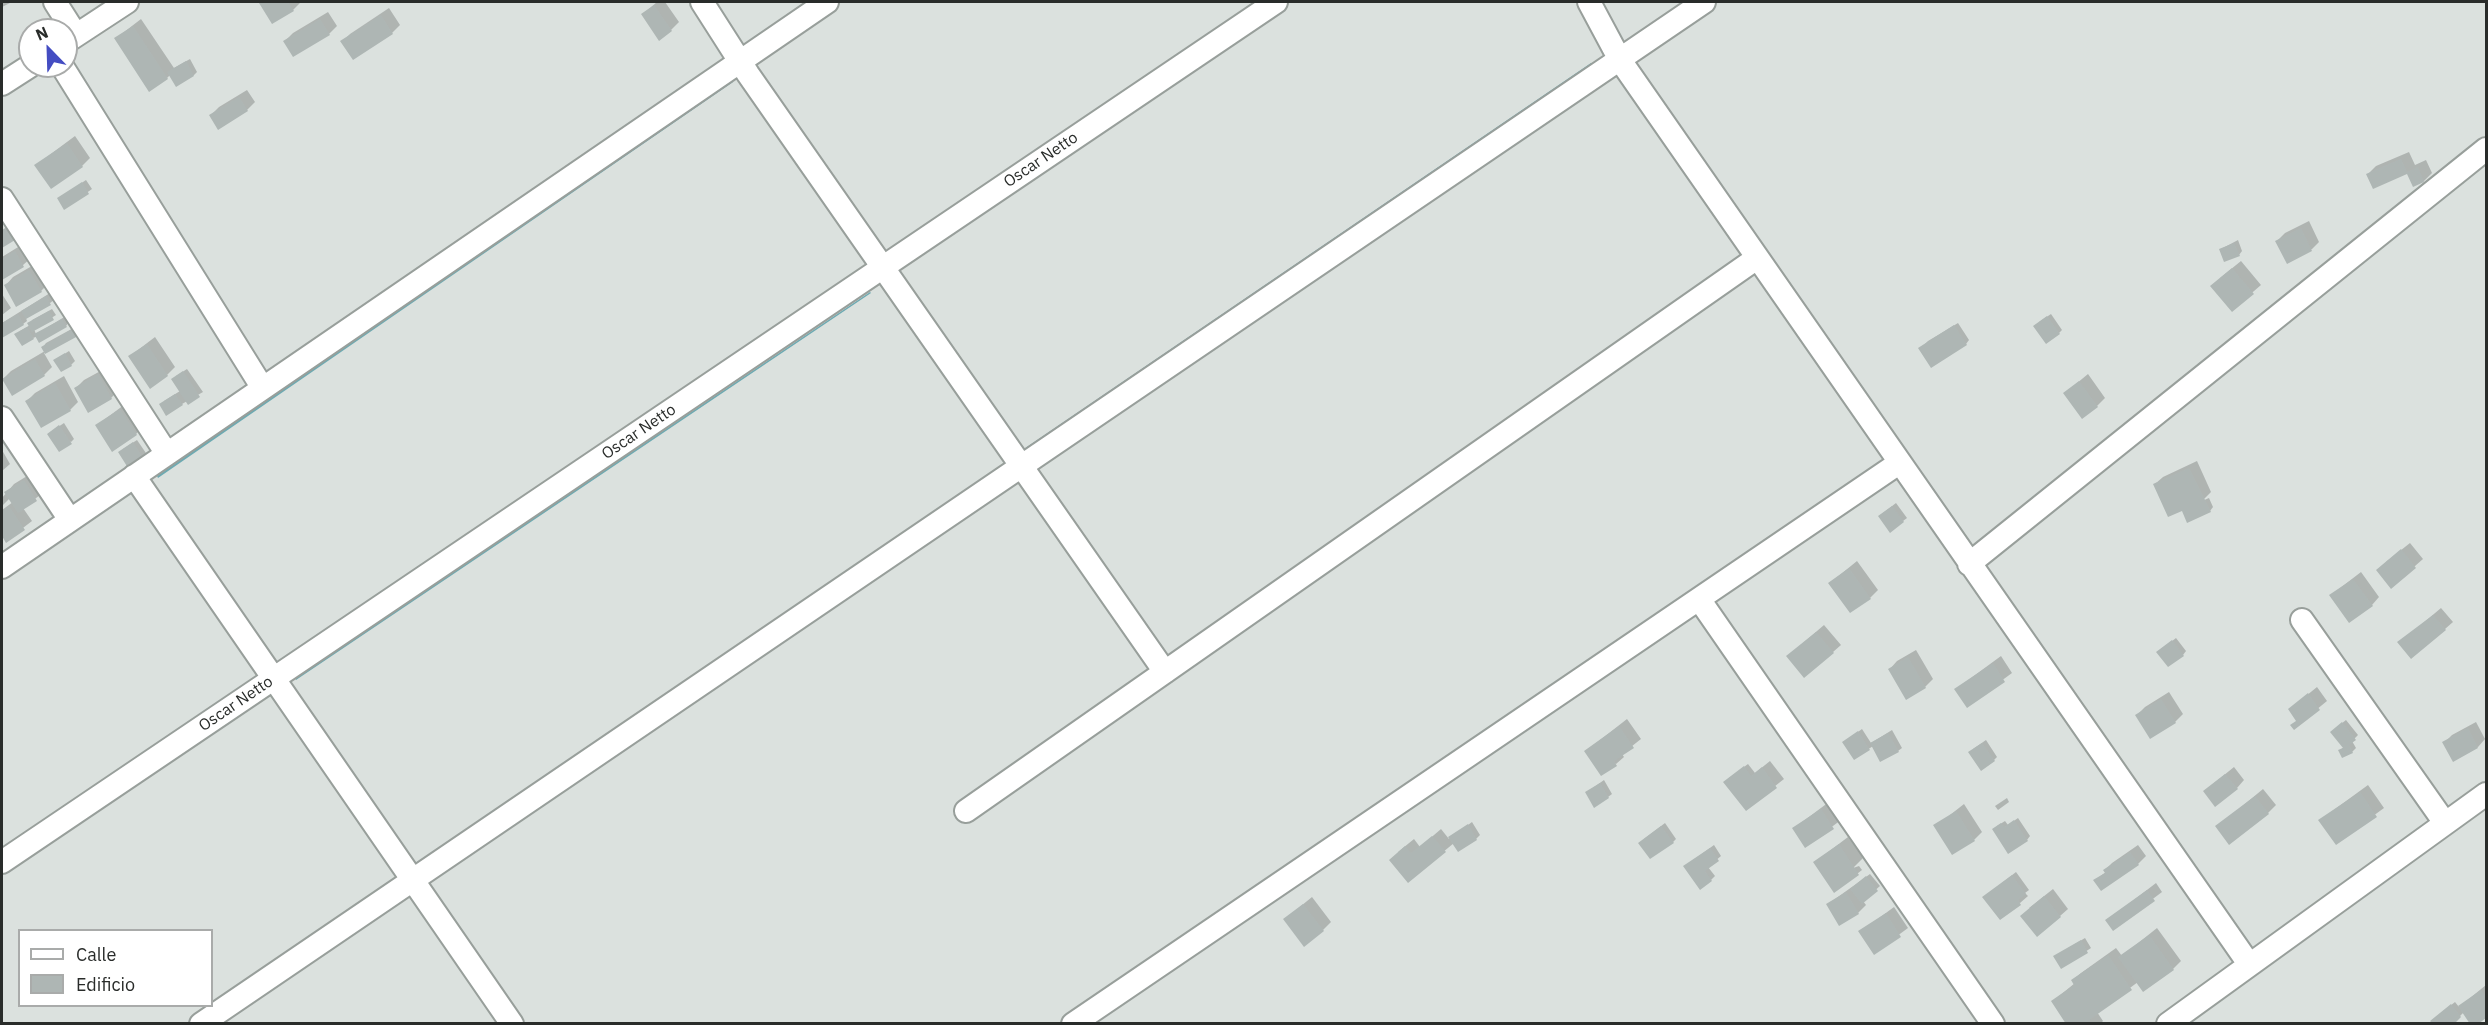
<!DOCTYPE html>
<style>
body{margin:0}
#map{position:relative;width:2488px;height:1025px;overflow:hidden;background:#dbe1de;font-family:"IBM Plex Sans",sans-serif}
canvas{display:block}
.frame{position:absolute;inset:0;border:3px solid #292c2a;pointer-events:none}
.legend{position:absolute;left:18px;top:929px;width:195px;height:78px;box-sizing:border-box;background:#fff;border:2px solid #a9abaa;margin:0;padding:8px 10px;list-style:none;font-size:18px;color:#292c2a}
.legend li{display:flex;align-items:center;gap:12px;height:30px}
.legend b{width:30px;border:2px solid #a9abaa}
.north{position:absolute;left:18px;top:18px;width:60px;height:60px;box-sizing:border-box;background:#fff;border:2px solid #a9abaa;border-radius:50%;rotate:337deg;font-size:16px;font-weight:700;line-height:24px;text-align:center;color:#292c2a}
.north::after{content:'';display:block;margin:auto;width:21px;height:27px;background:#444dc2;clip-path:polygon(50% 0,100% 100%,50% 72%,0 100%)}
</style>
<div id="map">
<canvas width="2488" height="1025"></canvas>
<div class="frame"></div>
<ul class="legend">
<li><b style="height:8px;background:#fff"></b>Calle</li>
<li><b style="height:16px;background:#aeb6b4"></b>Edificio</li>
</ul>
<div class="north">N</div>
</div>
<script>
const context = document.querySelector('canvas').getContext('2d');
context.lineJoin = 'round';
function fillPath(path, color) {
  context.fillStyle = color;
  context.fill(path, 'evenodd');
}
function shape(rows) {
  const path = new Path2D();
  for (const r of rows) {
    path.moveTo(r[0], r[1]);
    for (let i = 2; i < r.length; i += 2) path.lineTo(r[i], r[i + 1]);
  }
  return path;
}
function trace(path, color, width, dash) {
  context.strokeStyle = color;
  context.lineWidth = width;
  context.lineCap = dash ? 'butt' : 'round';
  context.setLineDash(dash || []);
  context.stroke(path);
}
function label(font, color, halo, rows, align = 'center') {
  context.font = font + ' "IBM Plex Sans",sans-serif';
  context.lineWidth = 4.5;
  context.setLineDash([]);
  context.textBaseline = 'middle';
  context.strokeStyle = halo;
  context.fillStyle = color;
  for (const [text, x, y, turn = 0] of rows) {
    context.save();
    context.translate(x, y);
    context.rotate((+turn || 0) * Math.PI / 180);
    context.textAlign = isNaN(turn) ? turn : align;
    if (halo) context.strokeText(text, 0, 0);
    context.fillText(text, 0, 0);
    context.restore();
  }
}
fillPath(shape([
 [1591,63,1592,65,1024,450,1024,449],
 [732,80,733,82,158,478,157,476],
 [870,292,871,293,296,680,295,678]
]), '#6daab2');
fillPath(shape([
 [2,2,12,2,2,7],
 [263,2,301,2,293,10,261,3],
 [657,2,665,2,679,22,671,30,643,14],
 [389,8,400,25,392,33,353,58,342,42,350,34],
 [328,12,337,26,329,34,285,41,293,33],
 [141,19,174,68,190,59,197,72,194,75,176,85,170,75,167,78,115,39],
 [247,90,255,102,247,110,211,115,219,107],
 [75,136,90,158,82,166,36,165],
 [2409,152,2415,165,2426,160,2432,173,2424,181,2413,185,2408,172,2368,174,2376,166],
 [86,180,92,189,65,208,59,198],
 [2309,221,2319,242,2312,249,2288,262,2277,241,2285,233],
 [2238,240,2242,251,2239,255,2221,249],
 [23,244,31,258,23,265,2,278,2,257],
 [2241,261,2261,285,2232,310,2220,278],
 [37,263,49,283,41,291,6,285,13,277],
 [50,293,54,300,50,303,26,318,27,321,23,324,2,337,2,323],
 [2,294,11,308,2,315],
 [52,309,56,315,34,329,36,334,66,316,69,322,66,326,33,338,20,331,30,325,32,320],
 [2051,314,2062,330,2059,333,2039,322],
 [1958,323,1969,340,1966,344,1920,349,1928,341],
 [77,326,77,335,44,353,52,367,44,375,3,379,11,371,45,351,43,347,46,343],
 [155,337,175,367,167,375,130,356],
 [69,351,75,361,71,365,55,360],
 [106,368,119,390,111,398,76,388,84,380],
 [187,369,203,392,182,404,164,401,180,391,176,376],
 [2088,374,2105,398,2097,406,2065,393],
 [64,376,78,402,70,410,41,426,27,401,35,393],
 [128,402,144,426,136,434,97,425],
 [64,423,74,439,71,442,52,431],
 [137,440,148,456,144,459,123,449],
 [2,450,10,464,2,471],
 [2197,461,2211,492,2202,501,2209,498,2213,507,2210,511,2155,484,2163,477],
 [32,473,44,492,23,508,32,521,6,541,2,534,2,510,13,502,10,498,2,506,2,498,14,484],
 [1896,503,1907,518,1903,521,1883,513],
 [2410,543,2423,559,2391,587,2386,562],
 [1857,561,1878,590,1870,598,1830,583],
 [2361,572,2379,597,2372,605,2331,595],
 [2441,608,2453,622,2445,629,2416,629],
 [1824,625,1841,645,1833,652,1796,649],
 [2176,638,2186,651,2183,655,2162,649],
 [1916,650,1933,679,1925,687,1890,669,1897,661],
 [2001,656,2012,673,1967,706,1956,689],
 [2317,687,2327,701,2294,728,2297,720,2290,709],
 [2169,692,2183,714,2175,722,2137,715,2145,707],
 [1627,719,1641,739,1622,754,1624,757,1616,764,1586,751],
 [2346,720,2358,735,2352,741,2356,748,2352,752,2340,750,2344,747,2336,728],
 [2476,722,2485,739,2478,747,2444,743,2452,735],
 [1862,729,1871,743,1892,730,1902,748,1898,751,1873,746,1855,758,1848,739],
 [1986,740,1997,757,1994,760,1973,749],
 [1770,761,1784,779,1746,809,1729,778,1748,764,1755,773],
 [2234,767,2244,780,2237,788,2213,784],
 [1604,780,1612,794,1608,797,1587,792],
 [2368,785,2384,808,2336,843,2320,820],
 [2263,789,2276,805,2268,813,2217,827],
 [2007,798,2009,802,1998,810,1995,806],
 [1829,802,1841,820,1806,846,1794,828],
 [1964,804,1982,832,1974,840,1950,815],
 [2018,818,2030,836,2027,840,1997,826,2005,821,2008,825],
 [1472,822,1480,835,1476,839,1458,850,1454,843,1408,881,1398,852,1414,839,1420,847,1441,829,1449,839],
 [1665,823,1676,839,1673,842,1644,839],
 [1848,837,1863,858,1853,868,1859,866,1862,870,1835,891,1815,862],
 [1714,845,1721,856,1708,867,1715,876,1711,880,1689,863],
 [2138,845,2146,856,2138,864,2099,877,2106,872,2105,870,2112,863],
 [2016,872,2029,890,2025,893,2028,896,2020,903,1984,897],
 [1870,874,1880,886,1863,901,1866,905,1858,913,1828,904],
 [2156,883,2162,892,2113,929,2117,913],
 [2053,889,2068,909,2060,916,2029,908],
 [1312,897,1331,922,1323,930,1285,919],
 [1894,907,1908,928,1874,953,1860,932],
 [2157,928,2181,961,2173,969,2138,982,2097,1012,2103,1021,2100,1024,2068,1024,2053,1001,2075,983,2073,980,2081,973,2116,948,2122,956],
 [2085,938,2091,948,2062,967,2055,956],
 [2486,985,2486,1016,2476,1024,2464,1012,2460,1016,2436,1017,2455,1002,2459,1007]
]), '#0003');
fillPath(shape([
 [262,2,288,2,294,11,272,24,259,3],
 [654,5,672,31,659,41,641,14],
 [381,15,393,34,353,60,340,41],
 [320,19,330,35,293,57,283,41],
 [133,26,168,79,149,92,114,38],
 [186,61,194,76,176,87,167,72],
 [239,97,248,111,218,130,209,115],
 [67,143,83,167,51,189,34,165],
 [2401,159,2407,172,2418,167,2424,182,2413,187,2407,174,2373,189,2366,174],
 [82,182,89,194,64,210,57,198],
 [7,227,15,240,2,248,2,230],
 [2301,228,2312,251,2287,264,2275,241],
 [2234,243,2240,256,2224,262,2219,249],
 [15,251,24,267,2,280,2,259],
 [2232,268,2254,294,2232,312,2210,286],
 [29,270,42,292,16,307,4,285],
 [46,296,51,305,26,319,21,311],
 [49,311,54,320,32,332,27,323],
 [18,314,24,325,2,338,2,323],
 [2047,316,2060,334,2046,344,2033,326],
 [62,319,67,327,39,343,34,334],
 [1954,325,1967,345,1931,368,1918,348],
 [27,327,34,339,22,346,14,334],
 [74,328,78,336,45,354,41,347],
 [147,344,168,376,150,389,128,356],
 [65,353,72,366,61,372,53,360],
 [35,359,45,376,12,396,2,379],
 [183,371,200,397,188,405,171,379],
 [98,374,112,399,88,413,74,388],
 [2079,381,2098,407,2082,419,2063,393],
 [55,383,71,411,41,428,25,401],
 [175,394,183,405,166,416,159,404],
 [120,409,137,435,112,452,95,425],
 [59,425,72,444,59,452,47,434],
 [133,442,145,461,130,471,118,452],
 [2189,468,2211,512,2187,523,2182,511,2168,517,2153,484],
 [24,480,37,501,18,513,4,492],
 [9,506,25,530,6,543,2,536,2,511],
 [1892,506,1904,522,1890,533,1878,516],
 [2401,549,2416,568,2391,589,2376,570],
 [1849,568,1871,599,1850,613,1828,583],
 [2353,579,2373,606,2349,623,2329,595],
 [2433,615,2446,630,2411,659,2397,642],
 [1816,632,1834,653,1804,678,1786,656],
 [2172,640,2184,656,2168,667,2156,652],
 [1908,657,1926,688,1906,700,1888,669],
 [1993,663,2005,682,1967,708,1954,689],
 [2308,693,2320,710,2294,730,2290,725,2296,721,2288,709],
 [2161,699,2176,723,2150,739,2135,715],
 [2342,722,2356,740,2349,745,2353,753,2342,758,2338,750,2343,748,2330,732],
 [1619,726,1634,748,1614,761,1617,766,1601,776,1584,751],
 [2468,728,2478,748,2453,762,2442,742],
 [1858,731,1870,750,1854,760,1842,742],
 [1888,733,1899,752,1880,762,1870,743],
 [1982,743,1995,761,1981,771,1968,752],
 [1744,766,1751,776,1762,767,1777,788,1746,811,1723,782],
 [2225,774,2238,789,2215,807,2203,791],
 [1600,783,1609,798,1594,808,1585,792],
 [2360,792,2377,817,2336,845,2318,820],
 [2255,796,2269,814,2229,845,2215,826],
 [1821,809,1834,829,1805,848,1792,828],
 [1956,811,1975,841,1952,855,1933,825],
 [2014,820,2028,841,2008,854,1992,829,2001,823,2004,827],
 [1468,824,1477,840,1458,852,1448,837],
 [1661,826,1674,843,1650,859,1638,843],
 [1432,836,1446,852,1408,883,1389,860,1405,846,1411,853],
 [1839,844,1859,875,1834,893,1813,862],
 [1710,848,1719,861,1705,871,1712,881,1700,890,1683,866],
 [2130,852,2139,865,2101,891,2093,880,2105,873,2103,870],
 [2012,875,2026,894,2018,900,2021,905,2000,920,1982,897],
 [1866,876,1878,891,1862,904,1850,889],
 [2147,890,2155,901,2113,931,2105,920],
 [1846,892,1859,914,1839,926,1826,904],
 [2044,896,2061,917,2037,937,2020,916],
 [1303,904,1324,931,1304,947,1283,919],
 [1886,913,1901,937,1874,955,1858,931],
 [2149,935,2174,970,2143,992,2118,957],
 [2081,940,2088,953,2061,969,2053,956],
 [2108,955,2132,990,2089,1020,2092,1024,2066,1024,2051,1001,2074,985,2071,980],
 [2481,990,2486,998,2486,1018,2478,1024,2470,1024,2458,1006],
 [2451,1004,2461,1017,2454,1024,2433,1024,2430,1021]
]), '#aeb6b4');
const minor = shape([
 [55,2,76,35],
 [702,2,748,74,1165,672],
 [1589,2,1620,60,2249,964],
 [66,42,127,2],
 [62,66,262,387],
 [2,84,30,66],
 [2,199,167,454],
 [2,418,70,520],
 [134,476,512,1024],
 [1969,564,2486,149],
 [2,567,827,2],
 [1699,599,1993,1024],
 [2302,620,2445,823],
 [966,811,1757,258],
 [2,862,1276,2],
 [201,1024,1704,2],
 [1073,1024,1899,463],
 [2168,1024,2486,794]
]);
trace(minor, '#989f9b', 26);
trace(minor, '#fff', 22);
label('16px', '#292c2a', '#fff', [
 ["Oscar Netto",1041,160,-34],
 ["Oscar Netto",639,432,-34],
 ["Oscar Netto",236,704,-34]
]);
</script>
